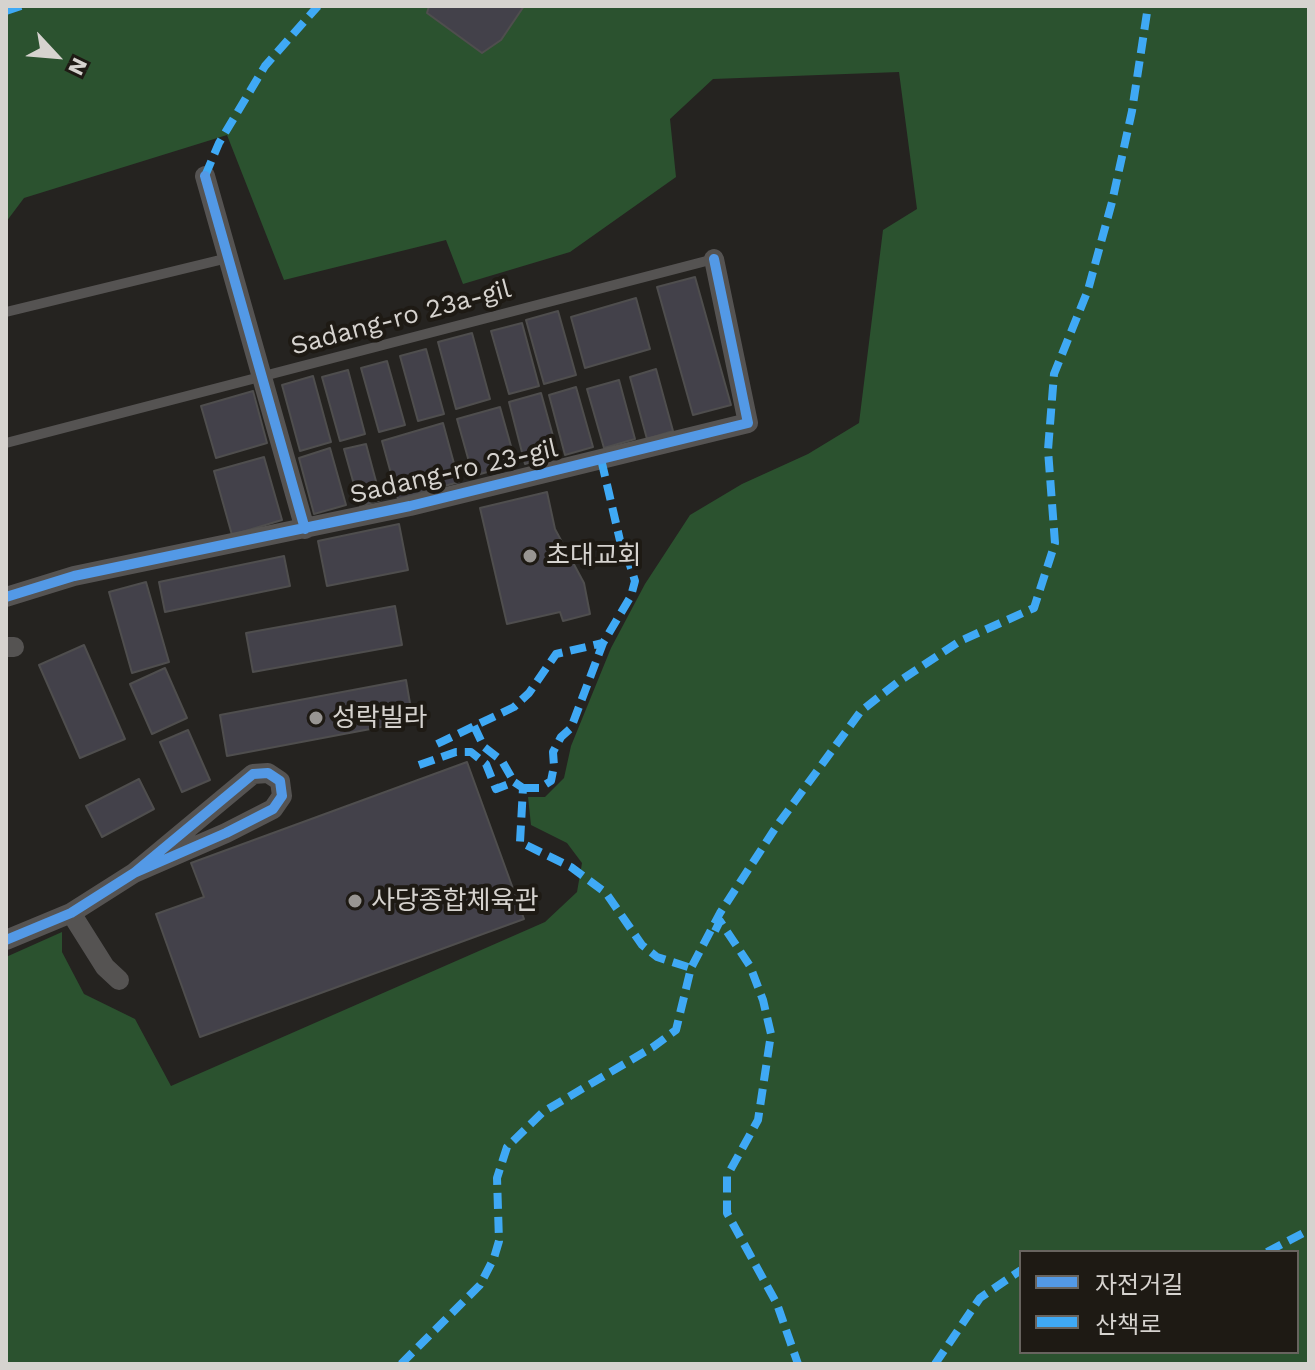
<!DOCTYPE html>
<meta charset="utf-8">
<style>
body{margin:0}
#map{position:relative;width:1315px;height:1370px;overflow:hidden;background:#252320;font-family:"Work Sans","Noto Sans KR",sans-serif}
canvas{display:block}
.frame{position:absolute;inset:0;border:8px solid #d6d3cf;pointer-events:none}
.legend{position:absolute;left:1019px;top:1250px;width:280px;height:104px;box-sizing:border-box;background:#1e1a14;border:2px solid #68645f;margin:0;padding:10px 14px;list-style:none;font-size:24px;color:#d6d3cf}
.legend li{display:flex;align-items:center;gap:16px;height:40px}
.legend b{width:40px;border:2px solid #68645f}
.north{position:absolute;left:16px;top:16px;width:80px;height:80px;-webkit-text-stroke:6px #1e1a14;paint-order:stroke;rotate:116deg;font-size:22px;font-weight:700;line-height:32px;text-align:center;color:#d6d3cf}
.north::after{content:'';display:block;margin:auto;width:28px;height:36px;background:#d6d3cf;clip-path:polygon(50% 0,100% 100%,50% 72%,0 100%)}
</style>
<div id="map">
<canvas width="1315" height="1370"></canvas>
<div class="frame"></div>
<ul class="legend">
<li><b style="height:10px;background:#5399e6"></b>자전거길</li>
<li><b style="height:10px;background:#3fa9f5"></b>산책로</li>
</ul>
<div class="north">N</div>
</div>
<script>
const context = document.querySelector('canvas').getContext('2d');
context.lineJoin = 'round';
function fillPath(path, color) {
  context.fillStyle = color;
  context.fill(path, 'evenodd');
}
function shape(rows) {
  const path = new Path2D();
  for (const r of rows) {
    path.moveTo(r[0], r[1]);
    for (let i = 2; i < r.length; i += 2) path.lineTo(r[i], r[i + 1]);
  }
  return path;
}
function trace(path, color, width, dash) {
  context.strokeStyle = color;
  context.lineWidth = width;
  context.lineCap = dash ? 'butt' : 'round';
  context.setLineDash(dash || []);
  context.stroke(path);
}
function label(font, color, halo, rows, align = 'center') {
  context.font = font + ' "Work Sans","Noto Sans KR",sans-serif';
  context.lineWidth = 8;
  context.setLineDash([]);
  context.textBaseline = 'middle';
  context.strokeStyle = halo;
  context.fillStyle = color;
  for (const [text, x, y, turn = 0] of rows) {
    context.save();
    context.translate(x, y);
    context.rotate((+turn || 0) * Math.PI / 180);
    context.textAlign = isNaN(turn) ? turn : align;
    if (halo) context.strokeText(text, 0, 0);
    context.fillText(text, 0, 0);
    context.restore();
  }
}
fillPath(shape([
 [6,6,1309,6,1309,1364,6,1364,6,957,62,932,62,952,84,994,135,1019,171,1086,545,922,577,892,582,863,567,843,531,825,528,797,545,797,564,778,571,746,611,648,645,584,690,515,742,484,808,454,859,423,883,230,917,209,899,72,713,79,670,119,676,177,570,252,463,284,446,240,284,280,227,135,24,198,6,222],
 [1021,1252,1297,1252,1297,1352,1021,1352]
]), '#2b522f');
const building = shape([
 [429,6,524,6,501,40,482,53,427,13,429,6],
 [695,277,731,405,693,415,657,287,695,277],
 [636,298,650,349,585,368,571,317,636,298],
 [558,311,576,375,544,384,526,320,558,311],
 [522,323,539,386,509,394,491,331,522,323],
 [472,333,490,399,456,409,438,342,472,333],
 [426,349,444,414,418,421,400,356,426,349],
 [387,361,405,425,379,432,361,368,387,361],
 [656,369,673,431,647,439,630,377,656,369],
 [348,370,365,434,340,441,322,377,348,370],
 [313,376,331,442,300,451,282,385,313,376],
 [619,380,635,439,604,448,587,389,619,380],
 [576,387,593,447,565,455,549,395,576,387],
 [253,391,267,443,216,458,201,406,253,391],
 [541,393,558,454,525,464,509,402,541,393],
 [500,407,516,464,473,476,457,419,500,407],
 [443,423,459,482,398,499,382,441,443,423],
 [366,444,381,500,360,506,344,449,366,444],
 [330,448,346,505,314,514,299,458,330,448],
 [264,457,282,520,232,535,214,471,264,457],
 [547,492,555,529,584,583,590,614,563,621,560,612,507,624,480,508,547,492],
 [399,524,408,570,327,586,318,541,399,524],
 [284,556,290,586,165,612,159,582,284,556],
 [146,582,169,662,132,673,109,592,146,582],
 [395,606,402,645,253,672,246,633,395,606],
 [84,645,125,739,80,758,39,665,84,645],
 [165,668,187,718,152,734,130,684,165,668],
 [406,680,413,721,227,756,220,715,406,680],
 [188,730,210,780,182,792,160,742,188,730],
 [467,762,524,919,200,1037,156,914,204,897,191,863,467,762],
 [139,779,154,809,102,837,86,806,139,779]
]);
fillPath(building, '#43414a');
trace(building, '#4f4e4e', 2);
trace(shape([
 [6,312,228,258],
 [6,443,714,259]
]), '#555352', 10);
trace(shape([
 [205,176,305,529],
 [6,597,74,576,410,506,748,423,714,259],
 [6,647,14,647],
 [71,913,105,967,119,980],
 [6,940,71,913,134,873,253,774,268,773,280,781,282,796,273,809,226,833,134,873]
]), '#555352', 20);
trace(shape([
 [6,11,21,6],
 [205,176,219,143,265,66,318,6],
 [474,726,484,747,502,761,514,782],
 [437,744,514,707,529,693,556,654,603,643],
 [419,765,456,752,471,752,486,764,496,789,514,782,523,788,520,842,571,867,606,893,642,945,657,957,691,968],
 [523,788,540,788,551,781,554,766,553,752,561,737,571,728,603,643,631,596,635,581,630,565,622,549,601,459],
 [715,931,720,921,750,966,763,1000,771,1034,758,1120,727,1176,727,1213,777,1304,798,1364],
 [1267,1252,1309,1230],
 [401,1364,480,1285,494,1258,499,1241,497,1178,507,1147,543,1112,653,1047,676,1030,691,968,720,913,776,827,861,711,898,682,960,641,1034,608,1055,543,1048,450,1054,374,1088,290,1112,202,1132,111,1148,6],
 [935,1364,980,1298,1021,1270]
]), '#3fa9f5', 8, [16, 8]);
trace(shape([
 [205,176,305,529],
 [6,597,74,576,410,506,748,423,714,259],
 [6,940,71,913,134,873,253,774,268,773,280,781,282,796,273,809,226,833,134,873]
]), '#5399e6', 10);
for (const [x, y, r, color] of [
 [530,556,8,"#989592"],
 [316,718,8,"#989592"],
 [355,901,8,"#989592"]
]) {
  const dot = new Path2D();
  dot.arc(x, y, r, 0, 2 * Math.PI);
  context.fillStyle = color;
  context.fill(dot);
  trace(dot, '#1e1a14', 3);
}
label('26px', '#d6d3cf', '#1e1a14', [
 ["Sadang-ro 23a-gil",401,318,-15],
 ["Sadang-ro 23-gil",454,472,-13]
]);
label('26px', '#d6d3cf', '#1e1a14', [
 ["초대교회",546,556],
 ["성락빌라",332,718],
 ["사당종합체육관",371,901]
], 'left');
</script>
